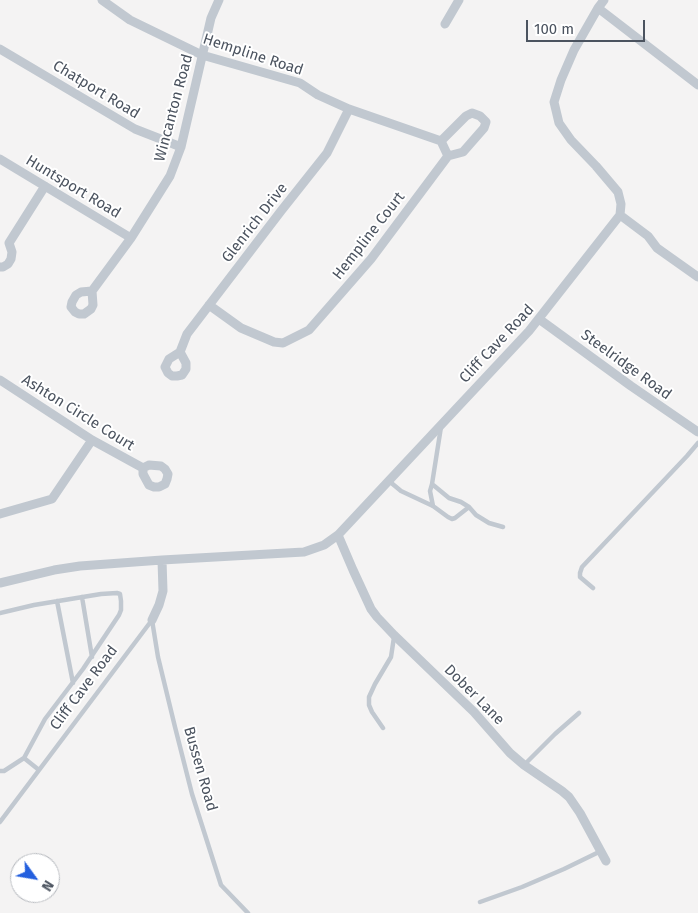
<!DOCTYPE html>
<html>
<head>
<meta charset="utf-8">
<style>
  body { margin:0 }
  #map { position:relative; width:698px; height:913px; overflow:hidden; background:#f4f3f3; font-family:"Fira Sans",sans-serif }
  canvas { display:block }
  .north { position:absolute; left:10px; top:853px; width:50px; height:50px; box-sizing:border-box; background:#fff; border:1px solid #b7babf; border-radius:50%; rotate:122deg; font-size:14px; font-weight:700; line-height:20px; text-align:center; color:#4b535f }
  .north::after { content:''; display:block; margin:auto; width:18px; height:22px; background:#235fde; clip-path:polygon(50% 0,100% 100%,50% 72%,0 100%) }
  .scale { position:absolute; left:526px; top:20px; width:119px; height:22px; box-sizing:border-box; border:2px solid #4b535f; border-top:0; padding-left:6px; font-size:15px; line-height:18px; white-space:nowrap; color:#4b535f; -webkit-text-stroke:4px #fff; paint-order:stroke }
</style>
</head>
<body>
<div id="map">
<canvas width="698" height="913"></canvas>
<div class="north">N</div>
<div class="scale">100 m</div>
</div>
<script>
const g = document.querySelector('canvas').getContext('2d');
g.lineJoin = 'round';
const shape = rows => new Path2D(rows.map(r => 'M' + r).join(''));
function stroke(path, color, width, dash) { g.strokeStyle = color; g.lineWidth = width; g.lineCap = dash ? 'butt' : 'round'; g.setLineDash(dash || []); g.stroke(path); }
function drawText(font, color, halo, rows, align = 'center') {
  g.font = font + ' "Fira Sans",sans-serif'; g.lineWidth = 4; g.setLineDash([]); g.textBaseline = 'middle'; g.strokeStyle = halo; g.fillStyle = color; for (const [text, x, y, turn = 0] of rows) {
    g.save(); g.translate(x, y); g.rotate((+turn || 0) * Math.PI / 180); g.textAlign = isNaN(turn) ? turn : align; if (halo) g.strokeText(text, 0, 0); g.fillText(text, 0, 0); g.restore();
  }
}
const lane = shape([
  [441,427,432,484,449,498,461,502,469,507,476,515,489,523,503,527],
  [389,481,401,491,433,506,448,517,452,519,455,518,469,507],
  [432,484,430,491,433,506],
  [593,588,580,577,580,573,582,567,687,456,698,443],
  [82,597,92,657],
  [57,601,73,683],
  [0,613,34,605,101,594,117,593,120,594,121,601,121,610,119,615,83,669,45,719,24,758],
  [152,620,158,657,175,727,192,794,221,885,248,913],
  [383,728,372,712,369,705,369,697,375,684,391,657,394,637],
  [524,765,555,734,579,713],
  [0,771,4,771,24,758,39,770],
  [0,822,152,620],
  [480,902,522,887,564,869,601,851]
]);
const street = shape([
  [102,0,130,20,202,55,300,83,318,95,349,109,441,141,448,156],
  [598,8,698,85],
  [445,24,459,0],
  [0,49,135,129,181,147],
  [0,159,131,238],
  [620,215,648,236,657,248,698,277],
  [0,267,3,267,8,264,11,259,12,252,9,243,45,186],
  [92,291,81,292,76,295,72,302,71,307,75,312,79,314,84,314,91,309,93,305,92,291,131,238,170,176,181,147,211,18,219,0],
  [209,305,241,328,274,342,283,343,309,330,371,259,448,156,463,152,484,128,486,122,480,116,472,113,466,116,441,141],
  [539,319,631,386,698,432],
  [180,352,186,363,186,369,182,375,177,376,172,376,168,373,165,367,169,359,180,352,187,334,281,211,327,153,349,109],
  [0,380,92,440,143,468],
  [149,465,161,466,165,469,168,474,167,479,165,484,159,487,154,487,149,485,143,474,143,468,149,465],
  [0,514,52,499,92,440],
  [338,535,353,570,371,609,377,617,394,635,474,712,510,753,524,765,562,791,569,797,580,813,606,861],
  [0,583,54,570,80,566,162,560],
  [152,620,159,605,163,591,162,560,304,552,324,545,338,535,529,331,620,215,621,204,618,192,596,166,571,140,559,123,554,102,561,80,574,50,598,8,604,0]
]);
const streetNames = [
  ["Hempline Road",253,55,18],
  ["Chatport Road",96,90,31],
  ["Wincanton Road",174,108,-75],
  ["Huntsport Road",73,187,31],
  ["Glenrich Drive",255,223,-52],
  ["Hempline Court",369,236,-52],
  ["Cliff Cave Road",497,344,-47],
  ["Steelridge Road",626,365,36],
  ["Ashton Circle Court",78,413,32],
  ["Cliff Cave Road",84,688,-53],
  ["Dober Lane",474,695,45],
  ["Bussen Road",200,769,74]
];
stroke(lane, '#c1c8d0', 4.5);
stroke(street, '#c1c8d0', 9);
drawText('15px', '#4b535f', '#fff', streetNames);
</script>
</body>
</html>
